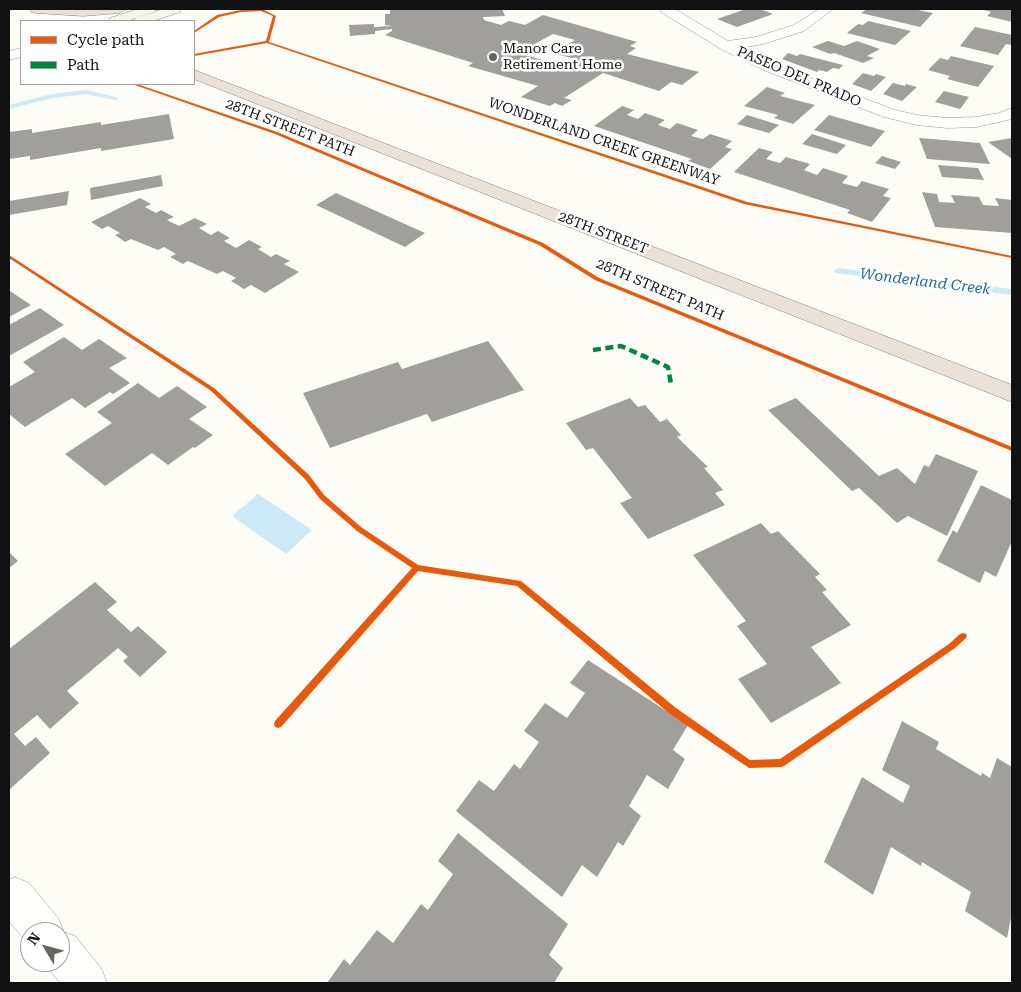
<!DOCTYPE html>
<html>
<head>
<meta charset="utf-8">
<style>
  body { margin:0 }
  #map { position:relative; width:1021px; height:992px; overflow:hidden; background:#fdfcf7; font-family:"Roboto Serif",serif }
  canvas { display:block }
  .frame { position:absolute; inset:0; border:10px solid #111; pointer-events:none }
  .legend { position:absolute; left:20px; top:20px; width:175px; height:65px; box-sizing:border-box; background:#fff; border:1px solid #a0a0a0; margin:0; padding:6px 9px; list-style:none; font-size:15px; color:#111 }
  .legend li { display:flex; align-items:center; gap:10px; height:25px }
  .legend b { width:25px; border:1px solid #a0a0a0 }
  .north { position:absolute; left:20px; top:922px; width:50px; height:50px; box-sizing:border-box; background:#fff; border:1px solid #a0a0a0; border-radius:50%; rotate:307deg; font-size:14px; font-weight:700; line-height:20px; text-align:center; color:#111 }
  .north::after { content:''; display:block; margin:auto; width:18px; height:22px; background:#646362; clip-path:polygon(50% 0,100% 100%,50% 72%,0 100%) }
</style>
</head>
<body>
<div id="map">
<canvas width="1021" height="992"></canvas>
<div class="frame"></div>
<ul class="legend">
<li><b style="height:6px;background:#e8590c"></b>Cycle path</li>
<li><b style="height:6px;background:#00873e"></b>Path</li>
</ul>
<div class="north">N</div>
</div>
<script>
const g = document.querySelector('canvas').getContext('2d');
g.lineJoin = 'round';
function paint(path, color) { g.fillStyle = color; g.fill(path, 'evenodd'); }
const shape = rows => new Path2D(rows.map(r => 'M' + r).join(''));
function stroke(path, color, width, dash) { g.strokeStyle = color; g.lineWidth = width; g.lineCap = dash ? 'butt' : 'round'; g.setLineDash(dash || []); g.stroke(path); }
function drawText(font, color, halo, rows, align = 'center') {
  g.font = font + ' "Roboto Serif",serif'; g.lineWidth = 5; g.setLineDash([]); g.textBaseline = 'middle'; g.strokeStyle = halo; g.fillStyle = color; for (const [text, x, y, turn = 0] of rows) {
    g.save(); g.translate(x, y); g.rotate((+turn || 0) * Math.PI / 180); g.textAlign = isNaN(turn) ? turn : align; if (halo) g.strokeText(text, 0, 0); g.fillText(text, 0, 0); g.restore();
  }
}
const water = shape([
  [258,494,312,530,286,554,232,516]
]);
const stream = shape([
  [86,90,119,98,116,100,86,94,52,98,9,109,9,105,52,94,86,90],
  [838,268,1012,289,1012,295,835,273,834,271,838,268]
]);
const building = shape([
  [390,9,502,9,505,16,483,17,484,20,501,25,509,21,525,25,543,15,637,42,630,46,636,48,627,54,699,72,682,85,671,82,659,91,603,73,564,98,572,100,562,106,555,103,550,106,521,97,538,86,468,66,473,63,385,35,392,31,392,29,375,31,375,34,350,36,349,25,374,24,374,27,392,26,385,25,385,14,390,14],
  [553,34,575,40,553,53,578,60,567,67,518,53],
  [746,9,760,9,773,14,737,27,717,19],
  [867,9,913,9,933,13,920,27,861,13],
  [986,9,1012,9,1012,22,987,16,991,12,984,10],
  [868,21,911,31,895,45,847,33,858,24,863,25],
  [975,27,1012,35,1012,43,1011,45,1006,44,998,55,960,46],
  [828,41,844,46,857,41,880,49,867,56,874,58,863,63,834,53,830,54,812,47],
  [788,53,797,56,800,54,843,65,839,69,833,68,827,72,819,70,817,72,782,59],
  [951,56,994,66,978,87,947,79,950,76,928,70,940,58,948,60],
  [863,73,874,76,876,74,886,77,871,91,852,84],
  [893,83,905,86,906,84,917,87,902,101,883,94],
  [767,87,785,93,780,96,815,105,793,124,774,118,778,115,744,106],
  [944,91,969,97,960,109,935,102],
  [622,106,634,110,627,115,638,119,645,113,665,120,658,125,670,129,677,123,698,130,691,136,703,139,710,134,732,141,725,147,732,149,710,169,688,161,692,159,594,126],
  [169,114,174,139,101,151,101,148,30,160,30,156,9,159,9,132,32,129,32,133,101,122,101,125],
  [747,115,779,125,769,133,737,124],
  [829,115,885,131,871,147,814,130],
  [812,134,846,145,837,154,802,144],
  [919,138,980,143,990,164,927,159],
  [1012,138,1012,159,988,142],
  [759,148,773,152,766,159,780,163,786,157,810,164,804,170,817,175,823,168,848,176,842,183,857,187,862,181,889,189,883,196,891,198,872,222,847,213,850,210,734,172],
  [882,156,901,162,895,169,875,163],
  [938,165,978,168,984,180,942,177],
  [161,175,163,186,91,200,90,188],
  [69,191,67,205,9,215,9,201],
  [922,192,937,194,939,202,955,203,951,195,979,197,983,205,999,206,995,198,1012,200,1012,233,935,227],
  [336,193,425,233,405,247,316,205],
  [140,198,151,204,145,207,156,213,161,210,174,217,167,220,179,226,195,218,207,224,199,228,211,235,218,231,230,238,224,241,236,248,249,240,262,247,258,249,271,257,276,254,290,261,284,264,299,272,265,293,251,285,244,289,231,281,236,278,223,271,217,274,188,261,183,264,170,257,176,254,164,247,158,250,131,239,125,242,115,235,120,233,108,226,102,229,91,222],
  [9,291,10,291,31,305,9,317],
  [40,308,64,325,9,356,9,325],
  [64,337,82,350,99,339,127,358,109,368,130,383,113,394,110,392,85,408,72,398,25,427,9,414,9,387,35,372,23,362],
  [488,341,524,390,432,422,427,414,330,448,303,393,398,362,402,369],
  [138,383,159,398,177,386,207,407,189,419,213,435,195,448,193,447,168,465,152,453,105,486,65,454,112,423,97,412],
  [630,398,638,407,645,405,660,422,667,419,681,435,677,437,708,467,704,468,723,490,715,493,725,505,648,539,620,503,632,498,593,448,586,450,566,423],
  [796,398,879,476,897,468,915,484,924,465,929,467,936,454,978,471,947,536,908,516,897,523,859,488,852,491,768,410],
  [981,485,1012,500,1012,541,996,577,985,571,980,583,937,561,953,530,957,533],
  [761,523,771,534,778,531,820,574,815,577,827,590,822,592,851,625,811,647,841,683,771,723,738,679,767,664,737,626,746,621,693,555],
  [9,552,18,561,9,568],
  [95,582,117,602,107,610,131,632,138,626,167,652,140,677,123,661,128,657,118,648,67,691,79,703,50,729,37,715,14,734,25,746,36,737,50,753,9,790,9,649],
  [588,660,688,725,673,750,685,759,668,789,647,775,629,806,641,816,623,846,618,842,597,877,582,865,562,897,456,811,479,780,494,791,514,764,520,769,539,742,524,731,545,703,567,718,585,693,570,683],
  [902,721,939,742,936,749,981,776,982,773,990,778,997,758,1012,767,1012,913,1007,938,965,911,971,892,922,862,921,866,891,847,873,895,824,862,862,777,903,803,910,786,882,770],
  [458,833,568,924,549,955,563,968,554,983,327,983,344,959,350,965,377,930,393,943,421,904,428,910,453,874,438,861]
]);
const street = shape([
  [660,9,675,9,728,41,756,37,794,25,819,9,833,9,804,31,763,44,741,48,776,65,895,110,917,115,947,118,977,117,999,113,1012,108,1012,119,977,127,947,128,917,125,884,117,766,71,721,49,661,12,660,9],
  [21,48,21,57,9,60,9,51,21,48],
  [15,877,29,883,58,918,64,932,75,936,101,968,107,983,60,983,44,962,60,962,60,932,30,932,30,946,9,921,9,880,15,877]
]);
const secondary = shape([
  [138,9,156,9,155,12,127,21,108,21,110,18,138,9],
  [163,9,181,9,180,12,153,21,134,21,136,18,163,9]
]);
const highway = shape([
  [30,9,126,9,120,13,83,16,36,13,31,12,30,9],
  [194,70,1012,385,1012,402,194,79,194,70]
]);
const quiet = shape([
  [593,350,621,346,668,367,671,384]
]);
const cycleway = shape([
  [262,9,276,16,269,42,747,202,1012,256,1012,258,744,204,267,43,194,56,194,54,266,41,273,16,261,11,241,12,219,17,194,33,194,31,217,15,241,10,262,9],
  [132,84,137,84,277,132,543,243,599,278,1012,447,1012,451,595,280,539,245,275,134,132,84],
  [9,255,214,388,309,475,324,495,361,527,418,565,521,581,676,708,750,760,780,759,949,644,960,634,963,633,966,634,967,636,966,638,955,648,784,766,781,767,749,768,670,714,517,586,418,571,281,727,278,728,275,727,274,724,275,721,412,568,357,531,320,499,305,479,210,390,9,258,9,255]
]);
const markers = [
  [493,57,5,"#646362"]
];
const farPoinames = [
  ["Manor Care",503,49],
  ["Retirement Home",503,65]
];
const farStreetnames = [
  ["PASEO DEL PRADO",799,77,23],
  ["28TH STREET PATH",290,128,21],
  ["WONDERLAND CREEK GREENWAY",604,142,19],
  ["28TH STREET",603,233,21],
  ["28TH STREET PATH",660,290,23]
];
const farWaternames = [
  ["Wonderland Creek",925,282,7]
];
paint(water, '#cde8f7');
paint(stream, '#cde8f7');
paint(building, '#a19f9c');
stroke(street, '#979795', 1);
stroke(secondary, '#8e8d8b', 1);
stroke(highway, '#858482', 1);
paint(street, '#fffffe');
paint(secondary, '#f6f4eb');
paint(highway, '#eae1d8');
stroke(quiet, '#00873e', 4.5, [8, 4.5]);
paint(cycleway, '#e8590c');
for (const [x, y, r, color] of markers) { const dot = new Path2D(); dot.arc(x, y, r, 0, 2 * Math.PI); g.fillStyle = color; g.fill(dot); stroke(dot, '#fff', 2); }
drawText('14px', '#111', '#fff', farPoinames, 'left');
drawText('14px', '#111', '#fff', farStreetnames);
drawText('italic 15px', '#1768a6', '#fff', farWaternames);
</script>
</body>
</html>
